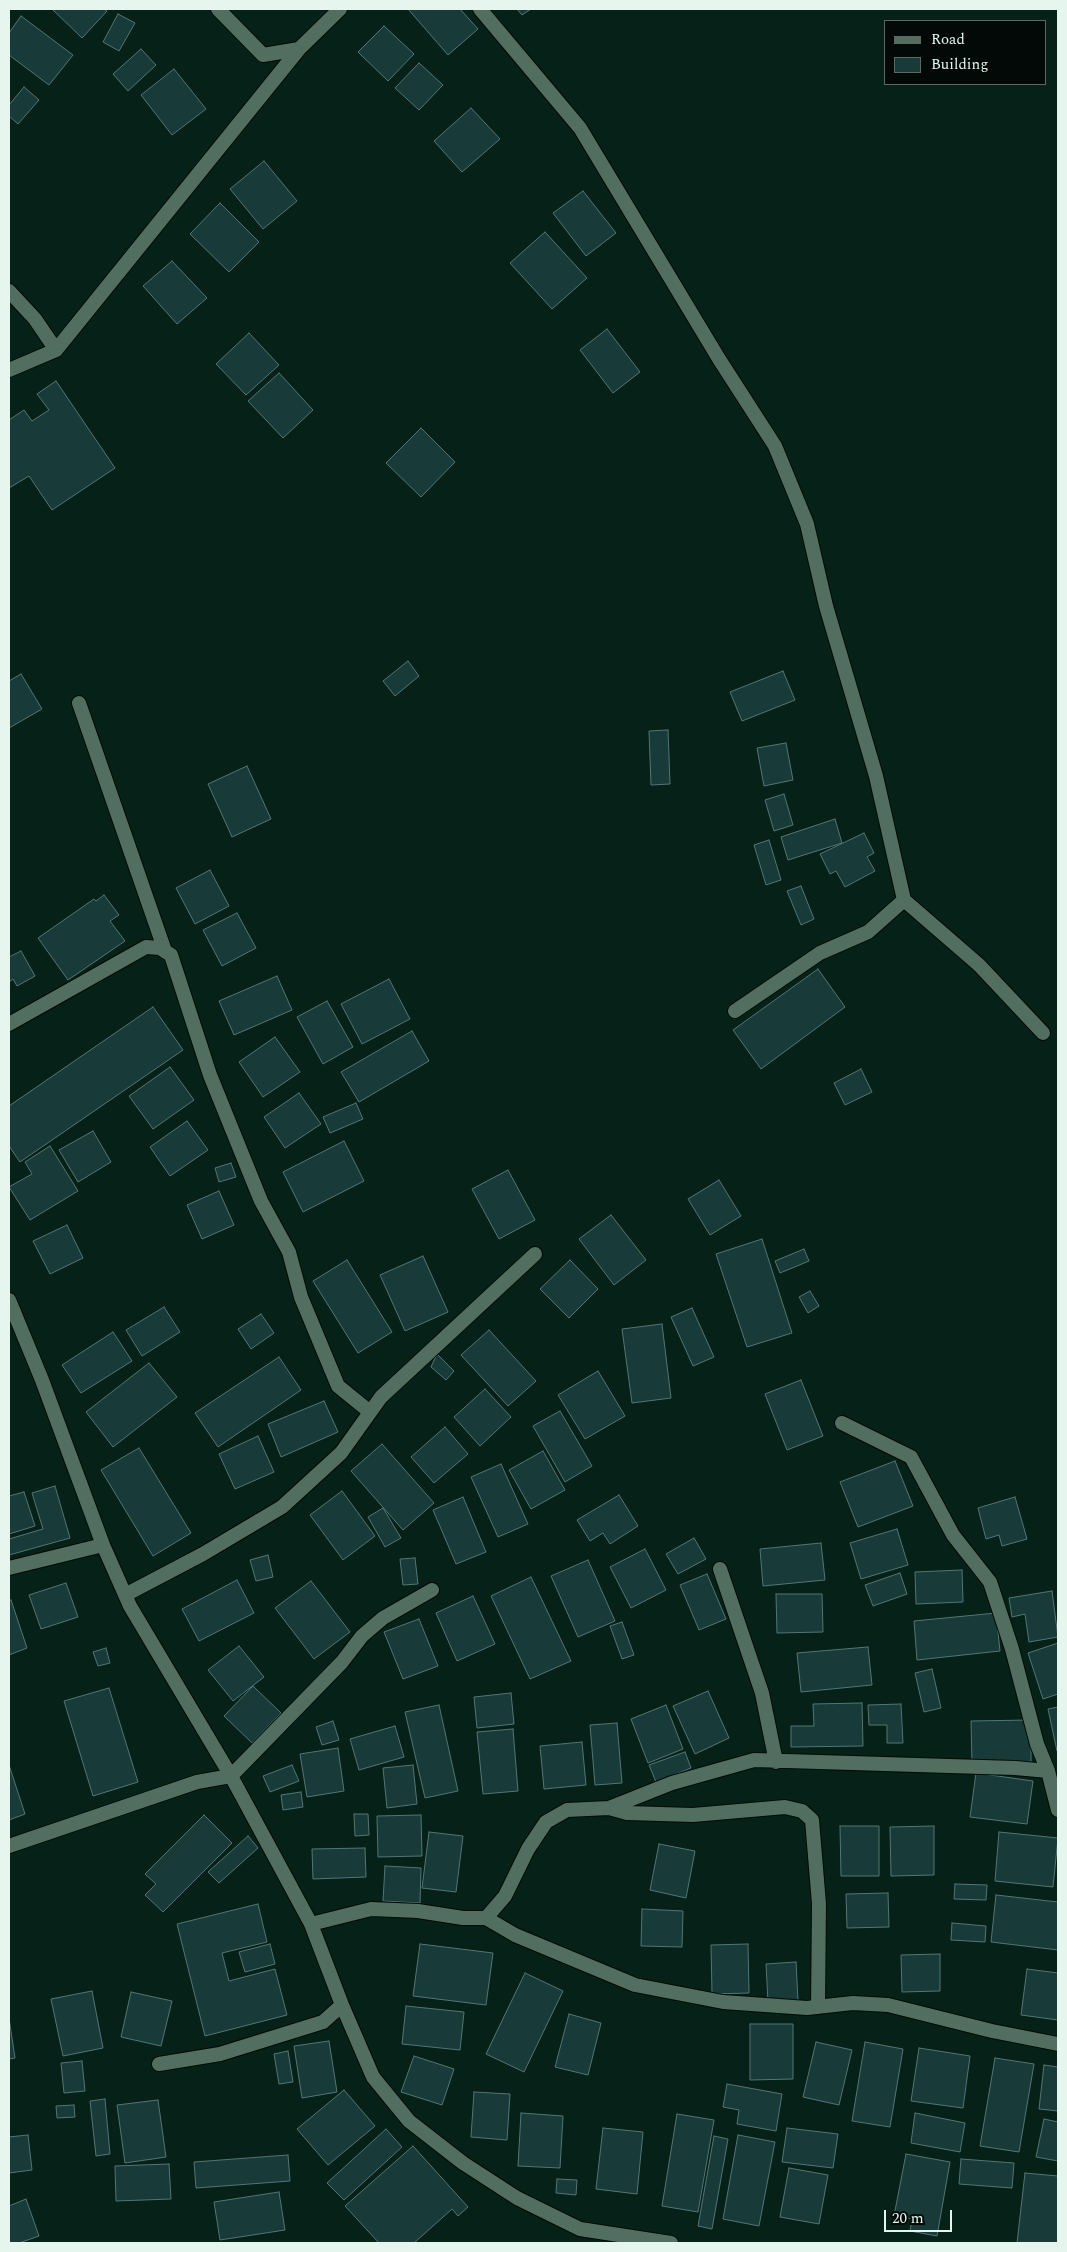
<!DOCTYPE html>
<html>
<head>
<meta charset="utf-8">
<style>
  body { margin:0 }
  #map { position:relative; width:1067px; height:2252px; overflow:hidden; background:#062218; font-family:Spectral,serif }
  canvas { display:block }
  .frame { position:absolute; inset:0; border:10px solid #e6f6ee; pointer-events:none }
  .legend { position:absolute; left:884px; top:20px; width:162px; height:65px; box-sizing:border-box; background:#020906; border:1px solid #5d6863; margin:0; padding:6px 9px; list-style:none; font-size:15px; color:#e6f6ee }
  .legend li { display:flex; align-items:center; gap:10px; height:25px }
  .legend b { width:25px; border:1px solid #5d6863 }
  .scale { position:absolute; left:884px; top:2210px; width:68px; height:22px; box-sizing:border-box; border:2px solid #e6f6ee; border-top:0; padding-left:6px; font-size:15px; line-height:18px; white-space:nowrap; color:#e6f6ee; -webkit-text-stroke:4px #020906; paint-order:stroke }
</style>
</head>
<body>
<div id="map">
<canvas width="1067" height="2252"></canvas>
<div class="frame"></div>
<ul class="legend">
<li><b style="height:6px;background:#516e61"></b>Road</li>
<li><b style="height:14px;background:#183a38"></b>Building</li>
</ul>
<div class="scale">20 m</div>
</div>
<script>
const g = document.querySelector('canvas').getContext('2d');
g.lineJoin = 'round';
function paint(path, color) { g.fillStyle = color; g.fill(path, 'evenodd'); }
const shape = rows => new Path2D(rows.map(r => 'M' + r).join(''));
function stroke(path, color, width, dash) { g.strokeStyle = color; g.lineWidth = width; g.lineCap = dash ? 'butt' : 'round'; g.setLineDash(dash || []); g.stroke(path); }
const building = shape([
  [52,9,104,9,107,11,82,38,52,9],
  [408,9,460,9,478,29,448,55,408,9],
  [517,9,531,9,522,15,517,9],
  [118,14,135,23,119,51,103,42,118,14],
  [21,16,73,55,49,85,9,55,9,33,21,16],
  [384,26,414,54,388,81,358,52,384,26],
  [141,49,156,65,128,91,113,74,141,49],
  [419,63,443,85,419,110,395,88,419,63],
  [174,69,206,109,172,135,141,95,174,69],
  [24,87,39,100,18,124,9,116,9,105,24,87],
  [471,108,500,139,462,172,434,141,471,108],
  [264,161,297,201,263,229,230,189,264,161],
  [583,191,616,233,586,256,553,213,583,191],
  [220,203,259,242,229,272,190,234,220,203],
  [545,232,587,278,552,309,510,263,545,232],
  [172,261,207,298,177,324,143,286,172,261],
  [607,329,640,372,613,393,580,350,607,329],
  [249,333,279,365,246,395,216,364,249,333],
  [279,373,313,410,283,438,248,401,279,373],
  [56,381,115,468,52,510,29,476,9,488,9,420,24,410,32,421,49,410,37,394,56,381],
  [421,428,455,462,421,497,386,463,421,428],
  [408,661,419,676,395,696,383,681,408,661],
  [783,671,795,700,742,721,730,692,783,671],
  [21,674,42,709,9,728,9,681,21,674],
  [668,730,670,784,651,785,649,731,668,730],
  [786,743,793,780,764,786,757,748,786,743],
  [247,766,271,819,232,837,208,784,247,766],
  [784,794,793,825,774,831,765,800,784,794],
  [835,819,842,843,788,860,781,837,835,819],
  [864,833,874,853,867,857,875,871,845,887,836,871,830,874,820,854,864,833],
  [769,840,781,880,766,885,754,845,769,840],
  [210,870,229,906,195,924,176,888,210,870],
  [801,886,814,919,801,925,787,891,801,886],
  [104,895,119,915,110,921,125,941,68,980,38,938,94,899,96,901,104,895],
  [237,913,256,948,222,966,203,930,237,913],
  [21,951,35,976,17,986,13,979,9,982,9,957,21,951],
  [818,969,845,1007,761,1069,733,1030,818,969],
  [277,976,292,1010,234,1035,219,1001,277,976],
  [389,979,410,1019,362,1044,341,1004,389,979],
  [327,1001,353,1047,323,1064,297,1017,327,1001],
  [153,1007,183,1050,20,1162,9,1146,9,1106,153,1007],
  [412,1031,429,1061,359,1102,341,1072,412,1031],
  [275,1037,300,1072,263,1097,239,1062,275,1037],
  [170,1067,194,1100,153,1129,129,1096,170,1067],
  [861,1069,872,1092,845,1105,834,1083,861,1069],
  [299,1093,321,1124,285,1148,264,1117,299,1093],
  [356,1103,363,1119,330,1133,323,1117,356,1103],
  [187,1121,208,1150,170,1176,150,1147,187,1121],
  [93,1131,111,1162,78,1182,59,1150,93,1131],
  [344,1141,364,1181,303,1212,283,1172,344,1141],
  [50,1146,78,1191,30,1220,9,1187,32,1174,25,1162,50,1146],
  [231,1163,236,1177,219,1182,215,1168,231,1163],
  [508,1170,535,1220,499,1239,472,1189,508,1170],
  [719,1180,741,1216,710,1235,688,1199,719,1180],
  [219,1191,234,1225,202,1239,187,1205,219,1191],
  [611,1215,646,1260,614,1285,579,1239,611,1215],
  [67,1225,83,1258,50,1274,33,1241,67,1225],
  [762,1239,792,1333,747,1347,716,1254,762,1239],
  [804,1249,809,1261,780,1273,775,1261,804,1249],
  [423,1256,448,1312,405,1331,380,1275,423,1256],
  [347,1260,392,1332,358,1353,313,1281,347,1260],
  [570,1260,598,1289,569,1318,540,1289,570,1260],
  [810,1291,819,1306,808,1313,799,1297,810,1291],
  [164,1307,180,1332,142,1356,126,1330,164,1307],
  [692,1308,714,1357,693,1366,671,1317,692,1308],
  [261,1314,274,1333,251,1349,238,1329,261,1314],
  [662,1324,671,1398,632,1403,622,1329,662,1324],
  [489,1330,536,1381,508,1406,461,1355,489,1330],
  [113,1332,132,1361,81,1393,62,1365,113,1332],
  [437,1354,454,1371,446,1380,431,1367,437,1354],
  [279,1357,301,1390,218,1447,195,1413,279,1357],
  [149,1363,177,1397,113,1447,86,1412,149,1363],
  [598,1371,625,1416,585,1439,558,1395,598,1371],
  [801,1380,823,1436,787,1450,765,1394,801,1380],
  [485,1389,511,1417,480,1446,454,1417,485,1389],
  [324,1401,338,1432,281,1457,268,1424,324,1401],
  [560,1411,592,1466,565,1482,533,1426,560,1411],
  [445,1427,468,1454,434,1483,411,1457,445,1427],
  [258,1436,274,1472,235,1489,219,1454,258,1436],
  [382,1444,434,1503,403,1530,351,1471,382,1444],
  [139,1448,191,1533,153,1556,101,1470,139,1448],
  [543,1451,565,1490,531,1509,509,1470,543,1451],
  [895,1461,913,1506,858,1527,840,1482,895,1461],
  [501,1464,528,1524,498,1537,471,1477,501,1464],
  [55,1486,70,1538,9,1555,9,1539,43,1529,32,1493,55,1486],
  [342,1491,375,1536,343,1560,310,1515,342,1491],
  [24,1492,35,1526,9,1534,9,1496,24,1492],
  [619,1495,638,1526,610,1544,603,1533,590,1541,577,1520,619,1495],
  [463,1497,486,1552,456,1564,433,1510,463,1497],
  [1015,1497,1027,1539,1002,1546,999,1535,986,1539,978,1508,1015,1497],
  [383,1508,401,1538,385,1547,368,1517,383,1508],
  [897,1529,908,1565,861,1579,850,1543,897,1529],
  [694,1538,706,1559,678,1574,666,1554,694,1538],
  [821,1543,825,1580,763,1586,760,1549,821,1543],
  [645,1549,666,1590,631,1608,610,1567,645,1549],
  [268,1555,273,1577,256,1581,250,1560,268,1555],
  [415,1558,418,1584,403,1585,400,1559,415,1558],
  [588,1560,615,1621,578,1637,551,1576,588,1560],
  [962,1570,963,1602,916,1604,915,1572,962,1570],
  [900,1573,907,1594,873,1606,865,1585,900,1573],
  [707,1574,726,1619,699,1630,680,1585,707,1574],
  [531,1577,571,1661,530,1679,491,1596,531,1577],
  [237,1580,254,1613,199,1641,182,1609,237,1580],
  [311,1581,350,1632,314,1659,275,1608,311,1581],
  [66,1583,78,1617,41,1629,29,1595,66,1583],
  [1052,1591,1058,1637,1029,1642,1025,1614,1012,1617,1009,1598,1052,1591],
  [776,1594,822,1594,823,1632,777,1633,776,1594],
  [473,1596,495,1644,457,1661,436,1613,473,1596],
  [11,1600,27,1648,9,1655,9,1601,11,1600],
  [996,1613,1000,1651,917,1660,914,1621,996,1613],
  [419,1619,438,1666,403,1679,384,1632,419,1619],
  [622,1622,634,1655,622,1659,610,1626,622,1622],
  [1058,1643,1058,1694,1043,1699,1028,1653,1058,1643],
  [239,1646,264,1677,233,1701,208,1670,239,1646],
  [868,1647,872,1685,801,1692,797,1653,868,1647],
  [106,1648,110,1663,98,1666,93,1652,106,1648],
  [932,1669,941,1708,924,1712,915,1673,932,1669],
  [253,1686,281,1713,252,1743,224,1716,253,1686],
  [109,1688,138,1782,93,1796,64,1701,109,1688],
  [708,1691,729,1738,695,1754,673,1706,708,1691],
  [511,1693,514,1724,477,1728,474,1697,511,1693],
  [862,1703,863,1746,791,1747,791,1726,814,1726,813,1704,862,1703],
  [901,1704,903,1743,887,1743,887,1725,869,1725,868,1705,901,1704],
  [439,1705,458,1791,425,1798,405,1712,439,1705],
  [666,1705,683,1749,648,1763,631,1719,666,1705],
  [1058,1707,1058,1751,1057,1751,1048,1709,1058,1707],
  [1031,1720,1031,1762,972,1763,971,1721,1031,1720],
  [333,1721,339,1740,322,1745,316,1727,333,1721],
  [617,1723,622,1783,595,1785,590,1725,617,1723],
  [395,1726,404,1757,359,1770,350,1739,395,1726],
  [513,1729,518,1791,483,1794,477,1732,513,1729],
  [582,1742,586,1785,544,1789,540,1746,582,1742],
  [338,1748,344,1791,307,1797,300,1754,338,1748],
  [685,1752,691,1768,656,1782,649,1765,685,1752],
  [9,1765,25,1814,9,1820,9,1765],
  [292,1765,299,1781,270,1792,263,1776,292,1765],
  [413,1765,417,1804,387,1808,383,1768,413,1765],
  [976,1773,1033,1781,1027,1824,970,1817,976,1773],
  [301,1792,303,1807,283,1810,281,1795,301,1792],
  [354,1814,368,1814,369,1835,355,1836,354,1814],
  [204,1815,232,1843,163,1912,145,1895,156,1884,145,1874,204,1815],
  [421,1815,422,1856,378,1857,377,1816,421,1815],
  [840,1826,879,1826,879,1876,841,1876,840,1826],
  [934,1826,934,1875,891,1876,890,1827,934,1826],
  [429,1832,463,1836,456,1892,422,1888,429,1832],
  [999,1832,1058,1838,1053,1887,995,1881,999,1832],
  [248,1836,258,1848,219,1883,208,1872,248,1836],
  [659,1844,695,1851,686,1898,650,1890,659,1844],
  [365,1848,366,1877,313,1879,312,1849,365,1848],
  [385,1866,421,1868,420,1903,383,1901,385,1866],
  [955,1884,987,1885,986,1900,954,1899,955,1884],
  [888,1893,889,1927,847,1928,846,1894,888,1893],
  [996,1895,1058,1902,1058,1950,991,1942,996,1895],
  [258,1904,267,1942,222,1953,229,1981,275,1969,287,2015,205,2036,177,1924,258,1904],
  [642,1909,683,1911,682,1947,641,1946,642,1909],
  [952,1923,986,1926,985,1942,951,1940,952,1923],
  [270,1944,275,1964,245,1972,239,1952,270,1944],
  [420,1944,493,1953,486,2005,413,1996,420,1944],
  [748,1944,749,1993,712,1994,711,1945,748,1944],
  [940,1954,940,1991,902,1992,901,1955,940,1954],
  [796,1962,798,2001,768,2002,766,1964,796,1962],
  [1027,1969,1058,1973,1058,2020,1021,2015,1027,1969],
  [525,1973,563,1991,524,2072,486,2054,525,1973],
  [92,1991,103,2048,63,2056,51,1999,92,1991],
  [131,1992,172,2001,161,2046,121,2037,131,1992],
  [406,2006,464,2012,460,2050,402,2044,406,2006],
  [569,2014,601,2023,588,2075,555,2067,569,2014],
  [9,2018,15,2058,9,2059,9,2018],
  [750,2024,793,2024,793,2079,750,2080,750,2024],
  [329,2041,337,2092,302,2098,294,2046,329,2041],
  [816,2042,852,2050,839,2105,803,2097,816,2042],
  [865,2042,903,2049,890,2127,852,2121,865,2042],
  [919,2048,970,2056,963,2108,911,2101,919,2048],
  [288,2051,293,2082,279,2084,274,2054,288,2051],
  [414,2056,454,2069,442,2105,401,2092,414,2056],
  [995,2058,1034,2064,1019,2152,980,2146,995,2058],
  [82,2061,85,2091,64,2093,61,2063,82,2061],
  [1044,2065,1058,2067,1058,2111,1039,2109,1044,2065],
  [727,2084,782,2094,776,2131,737,2124,739,2110,723,2107,727,2084],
  [344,2090,375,2126,328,2165,297,2129,344,2090],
  [474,2092,510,2094,507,2140,471,2137,474,2092],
  [105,2099,110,2154,96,2156,90,2101,105,2099],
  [158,2100,166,2157,125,2163,117,2105,158,2100],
  [74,2105,75,2117,57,2118,56,2106,74,2105],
  [521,2113,563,2116,560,2168,518,2166,521,2113],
  [915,2113,965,2123,960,2152,911,2143,915,2113],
  [677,2114,714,2120,698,2212,662,2206,677,2114],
  [1044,2119,1058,2122,1058,2161,1036,2157,1044,2119],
  [603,2128,643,2132,637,2194,596,2189,603,2128],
  [787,2128,838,2134,833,2168,782,2162,787,2128],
  [386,2129,402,2147,344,2200,327,2183,386,2129],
  [28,2135,32,2170,9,2173,9,2137,28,2135],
  [738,2135,775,2142,759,2226,723,2219,738,2135],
  [714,2136,728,2139,712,2229,698,2226,714,2136],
  [413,2146,468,2207,458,2216,452,2209,414,2243,379,2243,345,2206,413,2146],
  [906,2154,950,2162,937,2236,910,2231,912,2219,894,2216,906,2154],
  [288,2155,290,2181,196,2188,194,2162,288,2155],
  [961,2159,1014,2163,1012,2188,959,2184,961,2159],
  [169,2164,171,2199,116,2201,115,2166,169,2164],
  [789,2168,828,2175,819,2224,780,2217,789,2168],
  [1025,2173,1058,2176,1058,2243,1017,2243,1025,2173],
  [557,2179,577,2180,576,2195,556,2193,557,2179],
  [279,2192,285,2230,220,2240,214,2202,279,2192],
  [26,2199,39,2236,19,2243,9,2243,9,2206,26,2199]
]);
const minor = shape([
  [218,9,263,55,299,49,340,9],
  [480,9,580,128,719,359,775,446,807,524,826,606,876,776,904,900,979,965,1043,1033],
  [9,291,35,319,56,350],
  [9,370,56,350,299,49],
  [79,703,165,951],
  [735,1011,820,953,868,932,904,900],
  [9,1024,146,947,160,948,171,955,210,1075,261,1201,289,1252,301,1297,338,1386,370,1412],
  [9,1300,42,1380,103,1545,130,1606,231,1776,311,1924,342,2005,373,2077,409,2121,463,2163,517,2198,580,2229,671,2243],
  [842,1423,911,1457,953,1535,990,1582,1012,1649,1037,1744,1048,1771,1058,1810],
  [9,1568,103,1545],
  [720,1569,762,1693,776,1762],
  [125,1595,203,1554,282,1507,341,1453,381,1397,535,1254],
  [609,1808,627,1813,693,1815,785,1807,802,1811,812,1820,819,1904,818,2007],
  [9,1846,197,1782,231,1776,342,1662,362,1636,383,1618,432,1590],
  [486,1918,505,1896,528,1849,546,1822,567,1810,609,1808,672,1783,754,1760,1015,1768,1048,1771],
  [311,1924,371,1909,418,1911,463,1918,486,1918,515,1935,635,1985,723,2002,807,2008,853,2003,888,2005,992,2031,1058,2044],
  [159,2064,220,2054,323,2022,342,2005]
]);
paint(building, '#183a38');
stroke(building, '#537674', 1);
stroke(minor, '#000b04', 16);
stroke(minor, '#516e61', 14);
</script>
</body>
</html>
